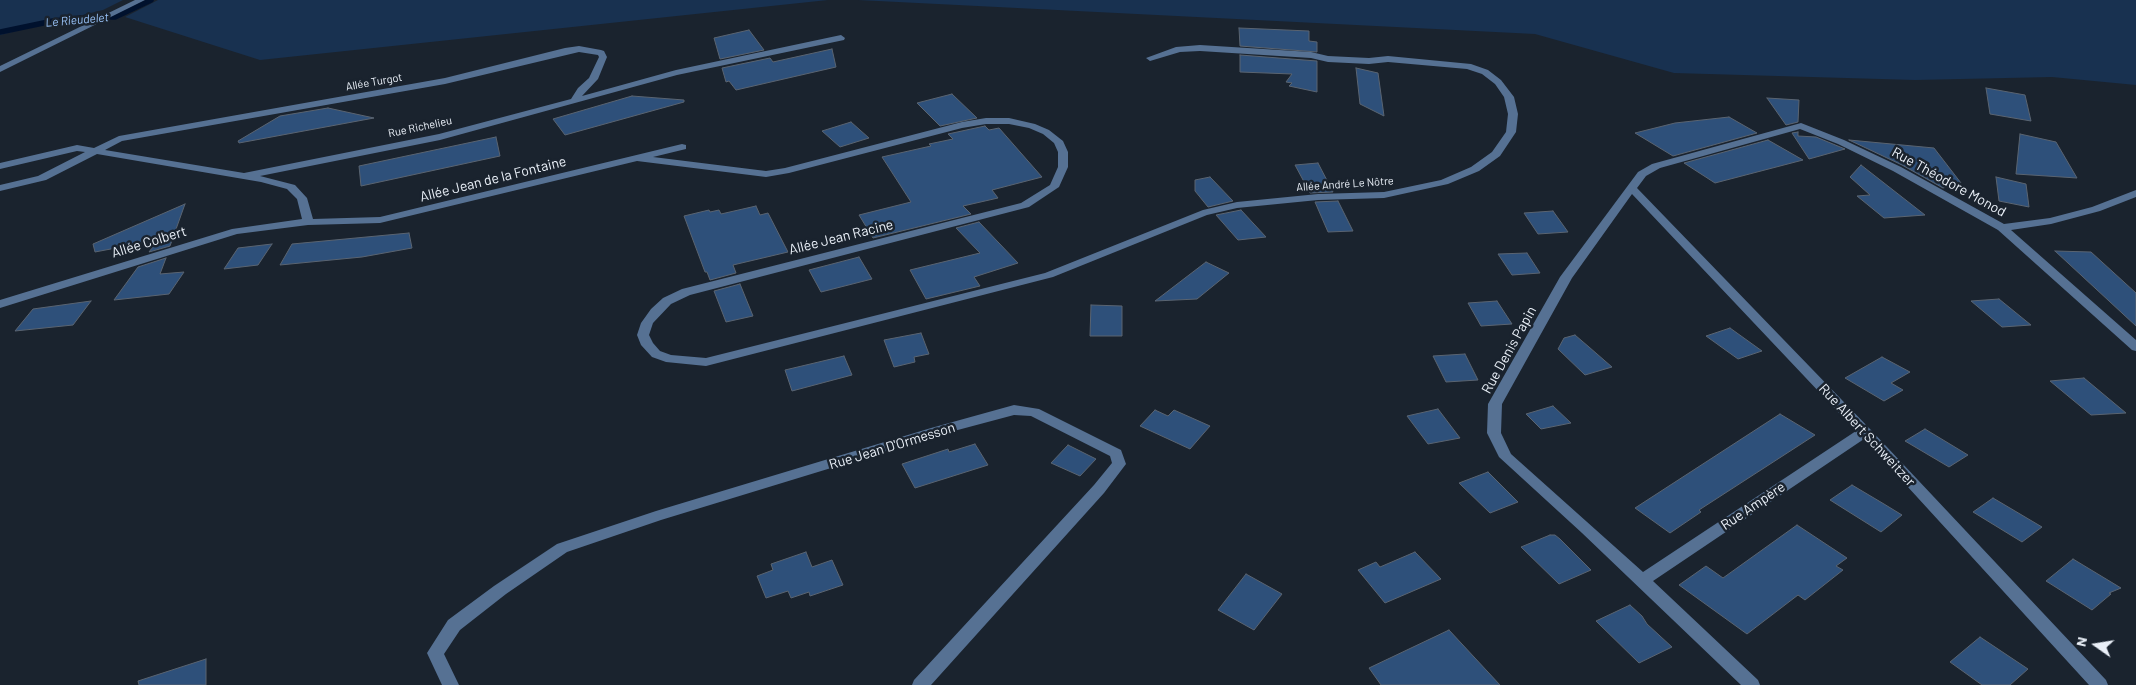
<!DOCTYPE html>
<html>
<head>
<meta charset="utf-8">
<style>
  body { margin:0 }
  #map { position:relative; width:2136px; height:685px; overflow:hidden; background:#1a232e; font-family:Barlow,sans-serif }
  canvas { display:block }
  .north { position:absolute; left:2071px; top:620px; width:50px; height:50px; -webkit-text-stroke:4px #1a232e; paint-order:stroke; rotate:283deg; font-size:14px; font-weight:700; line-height:20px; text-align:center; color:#eaf0f8 }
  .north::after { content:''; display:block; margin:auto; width:18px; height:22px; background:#eaf0f8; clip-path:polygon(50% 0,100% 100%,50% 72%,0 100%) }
</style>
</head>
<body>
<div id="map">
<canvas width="2136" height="685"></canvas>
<div class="north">N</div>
</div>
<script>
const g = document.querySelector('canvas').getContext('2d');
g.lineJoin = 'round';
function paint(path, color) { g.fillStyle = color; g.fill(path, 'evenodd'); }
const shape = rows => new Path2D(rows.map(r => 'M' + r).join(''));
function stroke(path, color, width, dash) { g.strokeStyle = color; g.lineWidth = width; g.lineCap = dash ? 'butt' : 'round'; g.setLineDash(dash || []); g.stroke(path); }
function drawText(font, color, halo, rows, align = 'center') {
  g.font = font + ' Barlow,sans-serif'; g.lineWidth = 5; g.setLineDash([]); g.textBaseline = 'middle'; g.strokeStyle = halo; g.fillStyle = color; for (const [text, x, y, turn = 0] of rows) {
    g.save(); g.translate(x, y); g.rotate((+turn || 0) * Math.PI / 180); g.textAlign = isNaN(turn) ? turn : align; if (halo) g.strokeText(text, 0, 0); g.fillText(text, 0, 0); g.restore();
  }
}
const green = shape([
  [0,0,123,0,103,10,0,35],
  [158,0,828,0,260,60,125,17],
  [858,0,2136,0,2136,85,2052,77,1915,80,1674,73,1535,34]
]);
const stream = shape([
  [0,32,53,21,91,17,115,17,151,0]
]);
const building = shape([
  [1239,28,1309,31,1309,41,1317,42,1317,52,1240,46,1239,28],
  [749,30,764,50,720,59,714,38,749,30],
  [832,49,836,67,736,90,729,81,726,82,722,68,770,58,773,62,832,49],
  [1240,55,1317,61,1317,92,1289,86,1292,83,1286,82,1292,74,1240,72,1240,55],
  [1356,68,1378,73,1384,116,1360,104,1356,68],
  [1986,88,2025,95,2031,121,1990,114,1986,88],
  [952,94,977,118,940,126,917,103,952,94],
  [632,96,684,100,684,102,565,135,553,119,632,96],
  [1767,98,1799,100,1798,122,1786,125,1767,98],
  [328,108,374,118,239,143,238,141,280,116,328,108],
  [1729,117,1757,133,1673,156,1635,133,1675,123,1729,117],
  [851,122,869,138,840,147,822,131,851,122],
  [985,126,989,130,999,128,1042,177,992,190,998,198,963,206,971,214,873,238,859,215,911,202,882,157,931,146,929,144,953,139,948,134,985,126],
  [1798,132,1798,136,1816,137,1845,149,1809,159,1792,133,1798,132],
  [2020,134,2056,142,2077,178,2016,174,2020,134],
  [496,137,500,156,361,186,359,166,496,137],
  [1768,140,1803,160,1715,183,1684,163,1768,140],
  [1849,140,1934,148,1961,183,1943,188,1902,165,1849,140],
  [1318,163,1333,192,1310,193,1295,165,1318,163],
  [1861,165,1925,215,1884,218,1857,196,1870,195,1850,177,1861,165],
  [1210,177,1233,201,1208,207,1195,191,1195,180,1210,177],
  [1996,177,2026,184,2029,207,1999,201,1996,177],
  [1338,201,1353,231,1328,232,1315,202,1338,201],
  [185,204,170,246,149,252,158,240,95,252,93,244,185,204],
  [756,206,760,215,768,213,788,252,733,265,736,273,710,280,707,272,705,272,684,216,709,210,710,212,719,210,721,214,756,206],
  [1241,210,1266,237,1238,240,1216,215,1241,210],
  [1553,211,1568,232,1538,234,1524,213,1553,211],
  [979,222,1018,263,974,277,980,286,926,299,910,270,980,253,956,228,979,222],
  [409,233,412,248,362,257,280,265,292,244,409,233],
  [272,244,258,265,224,269,238,248,272,244],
  [2055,251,2091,252,2136,293,2136,326,2055,251],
  [1527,253,1540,273,1512,275,1498,254,1527,253],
  [859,257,872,279,821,292,809,270,859,257],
  [166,258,160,274,184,272,169,294,114,300,138,267,166,258],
  [1206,262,1229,273,1197,299,1155,301,1206,262],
  [740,284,753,316,726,322,714,291,740,284],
  [1999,299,2031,325,2002,327,1971,301,1999,299],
  [91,301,73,325,15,331,33,309,91,301],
  [1497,301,1512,324,1481,326,1468,303,1497,301],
  [1091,305,1122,306,1122,336,1090,336,1091,305],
  [1730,328,1762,351,1738,359,1706,336,1730,328],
  [921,333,929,354,914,357,915,362,894,367,884,340,921,333],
  [1575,335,1589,347,1612,367,1585,375,1558,349,1564,338,1575,335],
  [1465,354,1478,380,1446,382,1433,356,1465,354],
  [844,356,852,375,792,391,785,370,844,356],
  [1882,357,1910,372,1891,383,1903,390,1884,401,1845,378,1882,357],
  [2084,378,2126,413,2091,415,2050,381,2084,378],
  [1553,406,1571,423,1541,429,1526,414,1553,406],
  [1438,409,1460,438,1428,444,1407,416,1438,409],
  [1155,410,1168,416,1174,410,1210,426,1190,449,1140,426,1155,410],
  [1780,414,1815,435,1699,510,1701,512,1670,533,1635,508,1780,414],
  [1925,429,1968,455,1949,467,1905,441,1925,429],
  [975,444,988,465,915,488,902,464,948,449,949,452,975,444],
  [1068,445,1096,459,1080,476,1051,463,1068,445],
  [1488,472,1518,502,1490,513,1459,483,1488,472],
  [1852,485,1884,504,1902,515,1881,532,1830,500,1852,485],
  [1993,498,2042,527,2022,542,1973,512,1993,498],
  [1797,525,1847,558,1836,566,1843,570,1805,600,1798,595,1747,634,1679,585,1706,566,1723,578,1797,525],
  [1550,535,1555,535,1560,539,1591,570,1559,584,1521,547,1550,535],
  [806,552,812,567,832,560,843,585,810,596,809,592,791,598,788,591,766,598,757,576,773,570,771,564,806,552],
  [1415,552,1441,579,1385,603,1358,570,1376,562,1380,567,1415,552],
  [2073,559,2121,588,2109,593,2111,594,2092,610,2046,581,2073,559],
  [1246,574,1282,594,1254,630,1218,610,1246,574],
  [1630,605,1642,616,1647,624,1672,647,1639,663,1596,621,1630,605],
  [1449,630,1500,685,1381,685,1369,668,1449,630],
  [1980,637,2028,669,2010,685,1982,685,1950,662,1980,637],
  [206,659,206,685,139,685,138,681,206,659]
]);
const minor = shape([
  [135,0,145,0,0,72,0,66,135,0],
  [841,35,845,38,844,40,677,75,440,140,260,176,295,185,307,198,313,219,380,217,682,144,686,145,686,149,653,157,766,171,785,168,962,122,986,118,1009,118,1035,124,1049,130,1063,141,1068,152,1068,167,1059,187,1029,207,690,295,671,304,653,323,649,335,653,343,660,351,671,355,706,358,1045,273,1203,210,1237,202,1318,194,1384,192,1441,180,1471,167,1492,152,1506,132,1508,114,1504,97,1495,84,1482,74,1467,69,1388,62,1369,64,1328,62,1311,58,1200,51,1180,52,1150,61,1146,58,1176,47,1200,45,1311,52,1328,56,1369,58,1388,56,1471,64,1488,70,1501,80,1514,97,1518,114,1516,132,1500,156,1479,171,1448,184,1384,198,1318,200,1237,208,1207,215,1053,277,706,366,666,362,652,357,641,345,637,335,641,323,651,309,663,298,682,289,1021,203,1050,185,1058,167,1058,152,1054,143,1043,134,1029,128,1009,124,986,124,962,128,789,173,766,177,637,161,380,223,308,225,237,234,0,308,0,300,232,229,302,219,297,199,287,189,261,182,97,154,46,180,0,191,0,185,38,176,85,152,77,151,0,169,0,163,77,145,94,148,119,136,445,78,565,48,579,46,601,50,604,51,607,57,598,79,582,96,676,70,841,35],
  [579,52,598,55,599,57,589,78,578,88,571,99,439,134,244,173,105,150,122,141,445,84,579,52],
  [1801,123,1844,140,1901,167,2004,224,2050,218,2092,207,2136,190,2136,197,2100,211,2051,224,2011,230,2136,340,2136,351,2132,350,1998,230,1893,171,1838,144,1800,129,1660,168,1646,176,1637,188,1870,429,2106,680,2108,685,2089,685,1864,439,1653,581,1758,680,1760,685,1741,685,1582,533,1499,457,1487,433,1488,404,1560,277,1638,172,1652,164,1801,123],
  [1632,194,1856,431,1643,572,1511,454,1501,433,1502,404,1572,278,1632,194],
  [1014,405,1039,409,1121,450,1126,464,1104,493,931,685,912,685,914,680,1094,485,1112,463,1110,456,1031,416,1014,415,939,435,661,520,567,552,506,594,460,630,444,654,459,685,442,685,427,653,448,620,494,586,557,544,656,511,931,428,1014,405]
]);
const farStreetnames = [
  ["Allée Turgot",374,82,-10],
  ["Rue Richelieu",420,127,-12],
  ["Allée André Le Nôtre",1345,184,-4]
];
const farWaternames = [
  ["Le Rieudelet",77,20,-5]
];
const streetNames = [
  ["Allée Jean de la Fontaine",493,179,-14],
  ["Rue Théodore Monod",1949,182,29],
  ["Allée Jean Racine",841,237,-14],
  ["Allée Colbert",149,242,-17],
  ["Rue Denis Papin",1509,350,-61],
  ["Rue Albert Schweitzer",1867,435,47],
  ["Rue Jean D'Ormesson",892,446,-17],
  ["Rue Ampère",1753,506,-34]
];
paint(green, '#183150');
stroke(stream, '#00112d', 5.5);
paint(building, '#2e507a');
stroke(building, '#5a6471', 1);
paint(minor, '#567193');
drawText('11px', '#eaf0f8', '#1a232e', farStreetnames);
drawText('italic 12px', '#99c3f8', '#1a232e', farWaternames);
drawText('14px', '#eaf0f8', '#1a232e', streetNames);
</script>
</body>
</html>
